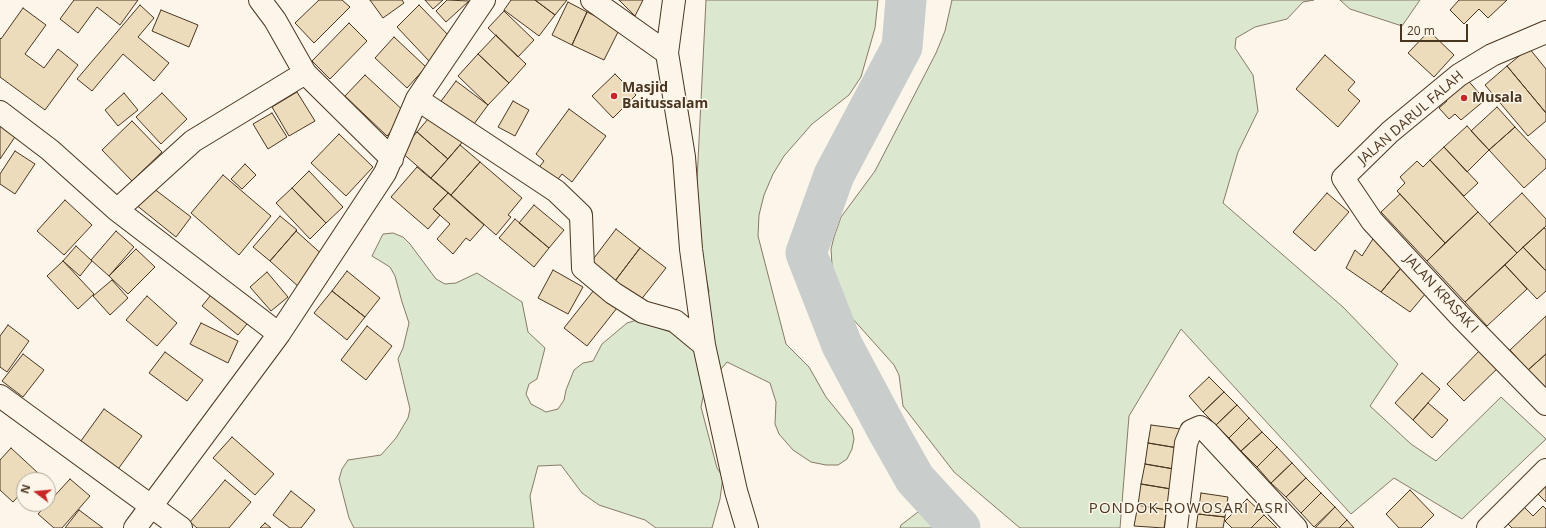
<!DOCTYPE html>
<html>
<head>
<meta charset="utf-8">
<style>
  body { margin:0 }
  #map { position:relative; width:1546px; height:528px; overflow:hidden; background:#fbf6e9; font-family:"Open Sans",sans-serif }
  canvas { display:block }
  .north { position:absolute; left:16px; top:472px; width:40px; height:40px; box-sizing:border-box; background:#fbf6e9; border:1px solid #b4a999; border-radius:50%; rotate:286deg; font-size:11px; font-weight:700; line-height:16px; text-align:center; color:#4a3520 }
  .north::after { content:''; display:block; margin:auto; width:14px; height:18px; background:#c62828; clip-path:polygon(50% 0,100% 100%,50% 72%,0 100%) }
  .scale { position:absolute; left:1400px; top:24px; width:68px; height:18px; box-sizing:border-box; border:2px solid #4a3520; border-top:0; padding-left:5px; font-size:12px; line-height:14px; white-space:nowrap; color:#4a3520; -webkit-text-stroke:3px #fbf6e9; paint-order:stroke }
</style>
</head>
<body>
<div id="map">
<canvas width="1546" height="528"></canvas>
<div class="north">N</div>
<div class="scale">20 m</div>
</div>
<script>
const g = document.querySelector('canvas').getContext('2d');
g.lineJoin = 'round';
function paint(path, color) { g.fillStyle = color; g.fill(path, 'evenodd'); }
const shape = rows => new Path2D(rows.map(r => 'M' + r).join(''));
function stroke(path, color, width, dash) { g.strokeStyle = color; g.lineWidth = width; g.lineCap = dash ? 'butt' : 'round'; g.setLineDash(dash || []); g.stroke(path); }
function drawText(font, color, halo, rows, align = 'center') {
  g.font = font + ' "Open Sans",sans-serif'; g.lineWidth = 3; g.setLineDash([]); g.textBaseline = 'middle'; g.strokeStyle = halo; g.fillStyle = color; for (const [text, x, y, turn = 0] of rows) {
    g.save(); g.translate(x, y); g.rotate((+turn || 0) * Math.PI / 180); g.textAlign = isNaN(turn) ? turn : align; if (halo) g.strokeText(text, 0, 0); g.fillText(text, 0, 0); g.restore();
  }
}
const green = shape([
  [706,0,878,0,875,28,861,77,849,95,812,124,784,156,773,174,764,195,759,215,758,236,786,344,809,367,826,397,852,429,854,439,852,449,847,459,838,465,826,465,811,462,793,450,779,434,775,424,776,402,770,383,727,362,705,388,701,407,717,468,723,477,720,499,712,528,656,528,645,520,599,505,582,493,561,465,538,466,530,496,534,528,354,528,349,518,339,479,342,469,348,460,381,455,396,438,408,418,410,409,398,359,403,348,409,323,402,302,395,276,390,267,372,256,383,234,393,233,403,237,410,244,436,279,445,284,456,283,477,273,522,302,528,332,545,348,537,379,529,384,526,394,531,404,546,412,558,409,564,400,566,390,574,370,583,363,593,361,602,344,627,323,637,320,673,333,709,292,695,221,706,0],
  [952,0,1314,0,1303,2,1287,19,1255,27,1236,38,1235,48,1253,75,1258,111,1238,152,1223,203,1343,307,1398,364,1370,406,1411,444,1436,461,1501,397,1546,439,1462,519,1394,478,1351,514,1181,329,1129,416,1120,528,1020,528,954,472,903,406,899,375,894,365,852,318,833,281,831,249,834,237,841,217,875,171,936,53,945,31,952,0],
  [1340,0,1420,0,1402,26,1350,9,1340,0],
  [922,509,940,528,900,528,901,525,922,509]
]);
const river = shape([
  [906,0,902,47,834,175,806,253,842,345,889,433,915,479,960,528]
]);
const building = shape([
  [74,0,138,0,120,25,97,7,78,33,60,19,74,0],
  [319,0,342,0,350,7,314,43,295,23,319,0],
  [370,0,402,0,404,3,383,18,370,0],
  [425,0,443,0,433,9,425,0],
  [447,0,469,1,446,22,436,11,447,0],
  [511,0,535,0,555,15,539,36,504,10,511,0],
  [535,0,567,0,555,15,535,0],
  [619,0,643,0,635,16,619,0],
  [1459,0,1507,0,1488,18,1479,9,1464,24,1450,10,1459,0],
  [568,2,587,12,572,45,552,35,568,2],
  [140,5,154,18,138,37,169,63,154,81,123,54,92,91,77,79,140,5],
  [419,5,452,39,429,61,397,27,419,5],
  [23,8,46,25,25,54,44,68,58,49,78,65,45,110,0,77,0,38,1,39,23,8],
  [161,10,198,25,189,47,152,31,161,10],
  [504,11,534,40,518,57,488,28,504,11],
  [587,12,620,28,604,60,572,45,587,12],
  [349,23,367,41,330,79,312,61,349,23],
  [1429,31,1454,55,1434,77,1408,53,1429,31],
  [496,35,526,64,509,83,478,54,496,35],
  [394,37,426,67,407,88,375,58,394,37],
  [1529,48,1546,69,1546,113,1507,66,1529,48],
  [478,54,509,83,488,105,458,76,478,54],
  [1325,55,1355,82,1348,90,1360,101,1338,127,1296,89,1325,55],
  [1507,66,1546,113,1546,121,1528,136,1485,85,1507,66],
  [615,74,636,95,613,118,592,96,615,74],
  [365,75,407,114,387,136,345,96,365,75],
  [1465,77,1485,100,1461,120,1455,114,1449,119,1439,108,1447,101,1443,96,1465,77],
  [456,81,488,105,471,128,439,104,456,81],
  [297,92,315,121,289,136,272,107,297,92],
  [124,93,138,110,118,126,105,110,124,93],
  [162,93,187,119,161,144,136,117,162,93],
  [513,101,529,110,515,136,498,127,513,101],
  [1497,107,1515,127,1489,150,1471,131,1497,107],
  [569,109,606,136,572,182,562,174,555,183,537,170,544,161,536,154,569,109],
  [434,112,465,139,448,159,417,132,434,112],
  [272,113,287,137,268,149,253,124,272,113],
  [132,121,162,152,132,181,102,150,132,121],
  [0,122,17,134,0,159,0,122],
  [1467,126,1489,150,1467,172,1444,147,1467,126],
  [1515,127,1546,160,1546,168,1524,188,1489,150,1515,127],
  [417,132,448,159,431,178,400,151,417,132],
  [339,134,373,167,346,196,311,163,339,134],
  [460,145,480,162,451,195,431,178,460,145],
  [1444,147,1478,183,1464,196,1430,160,1444,147],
  [15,151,35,164,15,194,0,184,0,174,15,151],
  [1430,160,1478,212,1445,243,1397,191,1405,183,1400,177,1417,161,1423,167,1430,160],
  [480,162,522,198,508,215,511,217,496,235,451,195,480,162],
  [245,164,256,175,242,189,231,179,245,164],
  [417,167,448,193,433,209,440,215,428,229,391,197,417,167],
  [309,171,343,207,326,223,292,188,309,171],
  [223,175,271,216,239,255,191,213,223,175],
  [149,185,191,217,176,237,135,204,149,185],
  [292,188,326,223,310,239,276,203,292,188],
  [448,193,484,225,470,241,466,238,453,254,437,239,450,224,433,209,448,193],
  [1327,193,1349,212,1315,251,1293,232,1327,193],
  [1522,193,1546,219,1546,226,1517,253,1489,224,1522,193],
  [1400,194,1445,243,1427,261,1381,212,1400,194],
  [65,200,92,225,64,255,37,231,65,200],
  [534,205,564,230,549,248,519,223,534,205],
  [1478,212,1517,253,1465,302,1427,261,1478,212],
  [280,216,297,230,270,261,253,247,280,216],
  [515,219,549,248,534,267,499,238,515,219],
  [1544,228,1546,229,1546,271,1523,247,1544,228],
  [616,229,640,248,615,281,591,262,616,229],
  [116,231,134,247,109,276,91,260,116,231],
  [296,231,326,258,300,288,270,261,296,231],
  [1378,231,1405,263,1381,292,1346,268,1355,250,1362,256,1378,231],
  [76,246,92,261,80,276,63,261,76,246],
  [1523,247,1546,271,1546,291,1537,299,1505,265,1523,247],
  [640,248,666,268,640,301,615,281,640,248],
  [136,249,155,267,128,294,109,276,136,249],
  [63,261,94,294,78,309,47,276,63,261],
  [1405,263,1426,293,1410,312,1381,292,1405,263],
  [1505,265,1527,289,1487,326,1465,302,1505,265],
  [553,270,583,287,568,314,538,298,553,270],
  [347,271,380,298,365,317,332,291,347,271],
  [267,272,288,297,271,311,250,287,267,272],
  [112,280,128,298,110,315,93,296,112,280],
  [215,290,251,319,238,335,202,306,215,290],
  [594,290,617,308,587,346,564,328,594,290],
  [332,291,365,317,347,340,314,313,332,291],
  [147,296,177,323,157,346,126,320,147,296],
  [1546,316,1546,354,1528,370,1510,350,1546,316],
  [201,323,238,341,228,363,190,344,201,323],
  [8,325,29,341,7,372,0,367,0,336,8,325],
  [367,326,392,346,366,380,341,360,367,326],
  [1483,347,1501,365,1464,401,1447,384,1483,347],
  [165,352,203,380,187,401,149,373,165,352],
  [23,354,44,370,23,397,2,381,23,354],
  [1546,354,1546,389,1528,370,1546,354],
  [1422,373,1440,389,1413,420,1395,403,1422,373],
  [1209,377,1224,392,1203,412,1189,396,1209,377],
  [1224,392,1237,405,1216,425,1203,412,1224,392],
  [1428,403,1448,420,1432,438,1413,420,1428,403],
  [1237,405,1249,418,1229,438,1216,425,1237,405],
  [104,409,142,436,116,472,78,445,104,409],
  [1249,418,1262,432,1241,451,1229,438,1249,418],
  [1151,425,1181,429,1178,448,1148,443,1151,425],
  [1262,432,1277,447,1257,467,1241,451,1262,432],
  [232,437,274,474,255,495,213,458,232,437],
  [1148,443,1178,448,1174,469,1145,464,1148,443],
  [1277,447,1292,463,1271,483,1257,467,1277,447],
  [11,448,38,473,32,480,24,480,24,490,13,502,0,490,0,460,11,448],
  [1292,463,1306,478,1286,497,1271,483,1292,463],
  [1145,464,1174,469,1171,489,1141,484,1145,464],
  [1306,478,1321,493,1301,513,1286,497,1306,478],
  [70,479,90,496,62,528,54,528,38,514,70,479],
  [1546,479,1546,502,1534,490,1546,479],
  [225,480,251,502,229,528,197,528,190,522,225,480],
  [1141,484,1171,489,1167,510,1138,505,1141,484],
  [1410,490,1434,515,1421,528,1399,528,1386,514,1410,490],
  [291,491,315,510,301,528,290,528,273,515,291,491],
  [1201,493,1228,497,1225,517,1198,514,1201,493],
  [1321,493,1335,507,1314,527,1301,513,1321,493],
  [1247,499,1264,515,1251,528,1232,528,1225,521,1247,499],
  [1521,504,1533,516,1543,506,1546,509,1546,528,1512,528,1504,520,1521,504],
  [1138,505,1167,510,1164,528,1134,526,1138,505],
  [1335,507,1347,520,1339,528,1315,528,1335,507],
  [79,510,103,528,65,528,79,510],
  [1198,514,1225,517,1223,528,1196,528,1198,514],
  [1264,515,1277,528,1251,528,1264,515],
  [1347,520,1354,528,1339,528,1347,520],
  [265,523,271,528,260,528,265,523]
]);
const minor = shape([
  [260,0,275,20,305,73,392,159],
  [484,0,417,99,556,191,581,215,583,268,613,293,643,312,675,321,704,345],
  [592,0,667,53],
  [674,0,667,53,684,157,691,249,704,345,736,491,747,528],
  [1546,32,1492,55,1459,75,1390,132,1343,178,1372,221,1459,315,1546,404],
  [0,112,50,150,117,210,193,141,305,73],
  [117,210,279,334,135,528],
  [279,334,385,173,417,99],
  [0,396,181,528],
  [1176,528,1186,443,1191,431,1200,427,1207,432,1296,528],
  [1488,528,1546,470]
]);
const markers = [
  [614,96,4,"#c62828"],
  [1464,98,4,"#c62828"]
];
const poiNames = [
  ["Masjid",622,88],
  ["Baitussalam",622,104],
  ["Musala",1472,98]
];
const streetNames = [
  ["JALAN DARUL FALAH",1411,118,-41],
  ["JALAN KRASAK I",1441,294,47]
];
const neighbourhoodNames = [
  ["PONDOK ROWOSARI ASRI",1189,509]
];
paint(green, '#dce7d0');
stroke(green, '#887966', 1);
stroke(river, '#c9cecd', 41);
paint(building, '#ecdcbc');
stroke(building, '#4a3520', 1);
stroke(minor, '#4a3520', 24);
stroke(minor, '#fbf6e9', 22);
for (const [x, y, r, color] of markers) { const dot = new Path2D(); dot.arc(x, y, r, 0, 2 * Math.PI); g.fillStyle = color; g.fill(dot); stroke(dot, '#fbf6e9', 1.5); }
drawText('bold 14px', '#4a3520', '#fbf6e9', poiNames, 'left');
drawText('14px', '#4a3520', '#fbf6e9', streetNames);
g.letterSpacing = '1px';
drawText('15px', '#4a3520', '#fbf6e9', neighbourhoodNames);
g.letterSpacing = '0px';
</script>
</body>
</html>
